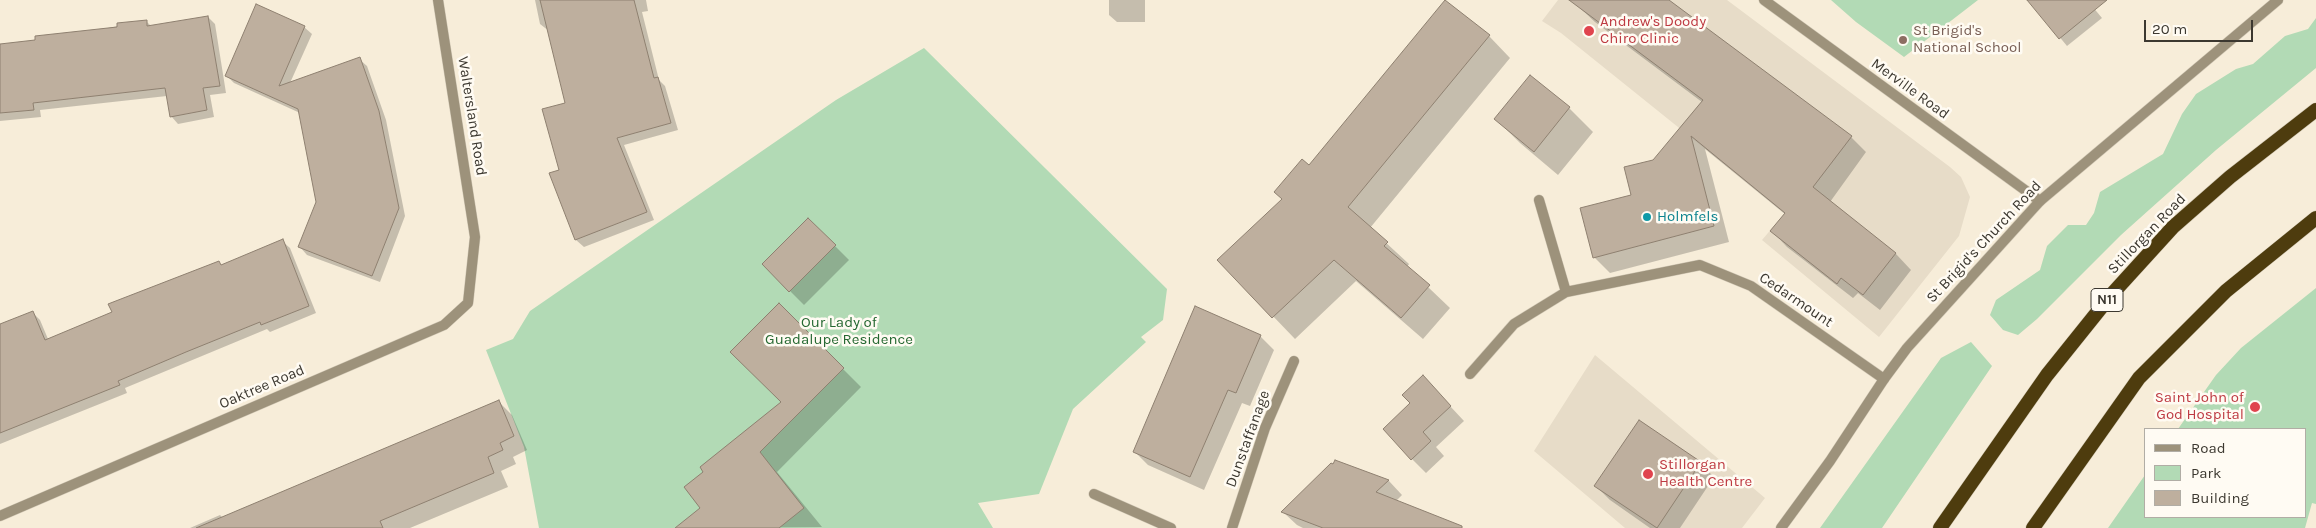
<!DOCTYPE html>
<html>
<head>
<meta charset="utf-8">
<style>
  body { margin:0 }
  #map { position:relative; width:2316px; height:528px; overflow:hidden; background:#f7edd9; font-family:Karla,sans-serif }
  canvas { display:block }
  .legend { position:absolute; left:2144px; top:428px; width:162px; height:90px; box-sizing:border-box; background:#fffbf3; border:1px solid #b1ada5; margin:0; padding:6px 9px; list-style:none; font-size:15px; color:#3c3830 }
  .legend li { display:flex; align-items:center; gap:10px; height:25px }
  .legend b { width:25px; border:1px solid #b1ada5 }
  .scale { position:absolute; left:2144px; top:20px; width:109px; height:22px; box-sizing:border-box; border:2px solid #3c3830; border-top:0; padding-left:6px; font-size:15px; line-height:18px; white-space:nowrap; color:#3c3830; -webkit-text-stroke:4px #fffbf3; paint-order:stroke }
</style>
</head>
<body>
<div id="map">
<canvas width="2316" height="528"></canvas>
<ul class="legend">
<li><b style="height:6px;background:#9d927b"></b>Road</li>
<li><b style="height:14px;background:#b2dab5"></b>Park</li>
<li><b style="height:14px;background:#beaf9e"></b>Building</li>
</ul>
<div class="scale">20 m</div>
</div>
<script>
const g = document.querySelector('canvas').getContext('2d');
g.lineJoin = 'round';
function paint(path, color) { g.fillStyle = color; g.fill(path, 'evenodd'); }
const shape = rows => new Path2D(rows.map(r => 'M' + r).join(''));
function stroke(path, color, width, dash) { g.strokeStyle = color; g.lineWidth = width; g.lineCap = dash ? 'butt' : 'round'; g.setLineDash(dash || []); g.stroke(path); }
function drawText(font, color, halo, rows, align = 'center') {
  g.font = font + ' Karla,sans-serif'; g.lineWidth = 5; g.setLineDash([]); g.textBaseline = 'middle'; g.strokeStyle = halo; g.fillStyle = color; for (const [text, x, y, turn = 0] of rows) {
    g.save(); g.translate(x, y); g.rotate((+turn || 0) * Math.PI / 180); g.textAlign = isNaN(turn) ? turn : align; if (halo) g.strokeText(text, 0, 0); g.fillText(text, 0, 0); g.restore();
  }
}
const commercial = shape([
  [1558,0,1727,0,1950,167,1961,177,1970,197,1959,236,1879,337,1762,240,1785,213,1561,33,1542,21],
  [1595,355,1765,498,1742,528,1625,528,1534,451]
]);
const green = shape([
  [1831,0,1978,0,1904,57,1856,22],
  [2316,18,2316,68,2216,150,2121,235,2037,319,2018,335,2003,330,1990,315,1996,300,2040,270,2047,246,2068,225,2086,225,2094,213,2100,192,2163,154,2182,114,2196,94,2236,69,2253,64,2285,36,2308,29],
  [924,48,1167,289,1163,320,1141,337,1146,342,1073,409,1039,494,978,503,993,528,539,528,524,447,486,350,513,339,530,311,836,100],
  [2316,288,2316,504,2312,503,2305,528,2108,528,2145,475,2145,517,2305,517,2305,429,2178,429,2216,375,2241,348],
  [1971,342,1992,366,1882,528,1820,528,1941,358]
]);
const shadow = shape([
  [535,0,646,0,648,11,642,12,659,80,665,86,678,130,624,145,654,220,584,247,576,240,551,174,560,170,567,104,549,31,540,24],
  [1109,0,1145,0,1145,22,1117,22,1109,15],
  [1584,0,1667,0,1851,137,1866,152,1830,202,1896,254,1911,270,1880,310,1858,293,1853,298,1787,247,1772,231,1786,215,1705,149,1729,242,1610,273,1594,257,1653,161,1702,102,1595,22,1579,7],
  [2029,0,2087,0,2102,18,2067,46],
  [208,17,215,24,226,93,210,95,214,117,178,124,171,116,167,96,40,110,41,117,0,121,0,45,37,41,146,21,151,26],
  [304,27,312,34,290,83,359,59,367,66,386,120,405,216,380,282,307,255,300,247,318,202,300,113,234,83,227,76],
  [1489,36,1510,58,1370,228,1409,264,1407,267,1450,308,1423,339,1356,281,1295,339,1219,260,1283,199,1309,167],
  [1531,77,1569,108,1593,132,1558,175,1520,143,1496,119],
  [808,219,849,260,804,305,763,264],
  [282,241,290,248,316,313,270,332,267,329,125,388,127,393,0,444,0,325,32,312,40,320,48,339,113,313,219,263,222,266],
  [779,305,861,387,777,472,822,527,685,528,782,402],
  [1260,336,1274,350,1250,406,1242,403,1204,490,1148,465,1134,451],
  [1436,391,1464,421,1436,447,1444,456,1426,473,1412,459,1412,403],
  [498,401,512,415,527,450,513,457,516,464,501,471,508,487,410,528,190,528,220,515,223,518],
  [1640,422,1700,463,1714,477,1680,528,1650,528,1610,500,1596,486],
  [1335,462,1389,481,1402,495,1396,501,1424,528,1303,528,1297,525,1283,512,1334,466]
]);
const building = shape([
  [540,0,634,0,654,78,658,77,671,123,617,138,647,212,575,240,549,173,559,170,542,109,565,103,540,0],
  [1445,0,1490,35,1348,207,1388,242,1384,246,1430,285,1401,318,1334,260,1272,318,1217,260,1282,199,1274,192,1302,159,1309,165,1445,0],
  [1569,0,1669,0,1852,136,1813,187,1896,253,1863,295,1841,278,1837,284,1770,231,1785,213,1691,136,1714,226,1593,258,1580,208,1631,195,1624,167,1653,160,1703,100,1569,0],
  [2027,0,2107,0,2059,39,2027,0],
  [256,4,305,26,279,86,360,57,379,111,399,208,372,276,298,247,316,202,298,109,225,76,256,4],
  [208,16,220,86,203,88,207,110,170,117,165,88,33,103,34,110,0,113,0,44,35,40,35,36,117,27,117,23,147,20,147,26,208,16],
  [1530,75,1570,107,1534,152,1494,119,1530,75],
  [808,218,836,245,789,292,762,264,808,218],
  [283,239,309,306,261,325,260,322,186,352,118,381,120,385,0,433,0,324,33,311,45,340,112,312,108,304,219,261,221,265,283,239],
  [779,303,844,368,760,452,804,508,779,528,675,528,700,508,684,487,703,472,700,467,781,402,730,352,779,303],
  [1195,306,1261,335,1236,393,1228,390,1190,477,1133,452,1195,306],
  [1423,375,1451,406,1423,432,1431,441,1411,460,1383,429,1410,403,1402,395,1423,375],
  [499,400,514,436,500,443,503,450,488,457,494,473,380,521,383,528,196,528,499,400],
  [1639,420,1701,462,1657,528,1594,486,1639,420],
  [1335,460,1389,480,1376,492,1462,526,1462,528,1323,528,1281,512,1331,463,1333,464,1335,460]
]);
const minor = shape([
  [1764,0,2040,201],
  [1539,200,1566,292,1700,265,1751,286,1884,379],
  [1470,374,1514,324,1566,292],
  [1094,494,1171,528],
  [0,516,444,325,468,303,475,237,438,0],
  [1232,528,1265,428,1294,361]
]);
const tertiary = shape([
  [1781,528,1830,461,1884,379,1907,348,2040,201,2278,0]
]);
const trunk = shape([
  [1940,528,2047,375,2112,294,2173,227,2230,177,2316,110],
  [2033,528,2139,378,2226,291,2316,218]
]);
const markers = [
  [1589,31,6,"#e0444e"],
  [1903,40,5,"#8d6e63"],
  [1647,217,5,"#0f9aa8"],
  [2255,407,6,"#e0444e"],
  [1648,474,6,"#e0444e"]
];
const shields = [
  [2107,300,32]
];
const shieldNames = [
  ["N11",2107,300]
];
const healthNames = [
  ["Andrew's Doody",1600,22],
  ["Chiro Clinic",1600,39],
  ["Saint John of",2244,398,"right"],
  ["God Hospital",2244,415,"right"],
  ["Stillorgan",1659,465],
  ["Health Centre",1659,482]
];
const educationNames = [
  ["St Brigid's",1913,31],
  ["National School",1913,48]
];
const streetNames = [
  ["Merville Road",1910,89,36],
  ["Waltersland Road",472,116,81],
  ["Stillorgan Road",2147,234,-46],
  ["St Brigid's Church Road",1984,242,-47],
  ["Cedarmount",1796,300,34],
  ["Oaktree Road",262,387,-23],
  ["Dunstaffanage",1248,439,-70]
];
const cultureNames = [
  ["Holmfels",1657,217]
];
const parkNames = [
  ["Our Lady of",839,323],
  ["Guadalupe Residence",839,340]
];
paint(commercial, '#e7dcc8');
paint(green, '#b2dab5');
paint(shadow, '#0003');
paint(building, '#beaf9e');
stroke(building, '#8e8070', 1);
stroke(minor, '#d2c9b7', 11);
stroke(tertiary, '#d2c9b7', 11);
stroke(trunk, '#d2c9b7', 15);
stroke(minor, '#9d927b', 10);
stroke(tertiary, '#9d927b', 10);
stroke(trunk, '#4e3c0e', 14);
for (const [x, y, r, color] of markers) { const dot = new Path2D(); dot.arc(x, y, r, 0, 2 * Math.PI); g.fillStyle = color; g.fill(dot); stroke(dot, '#fffbf3', 2); }
for (const [x, y, w] of shields) { const box = new Path2D(); box.roundRect(x - w / 2, y - 11.5, w, 23, 4); g.fillStyle = '#fffbf3'; g.fill(box); stroke(box, '#3c3830', 1); }
drawText('bold 14px', '#3c3830', null, shieldNames);
drawText('15px', '#be3a42', '#fffbf3', healthNames, 'left');
drawText('15px', '#785e54', '#fffbf3', educationNames, 'left');
drawText('15px', '#3c3830', '#fffbf3', streetNames);
drawText('15px', '#0d838f', '#fffbf3', cultureNames, 'left');
drawText('15px', '#256831', '#fffbf3', parkNames);
</script>
</body>
</html>
